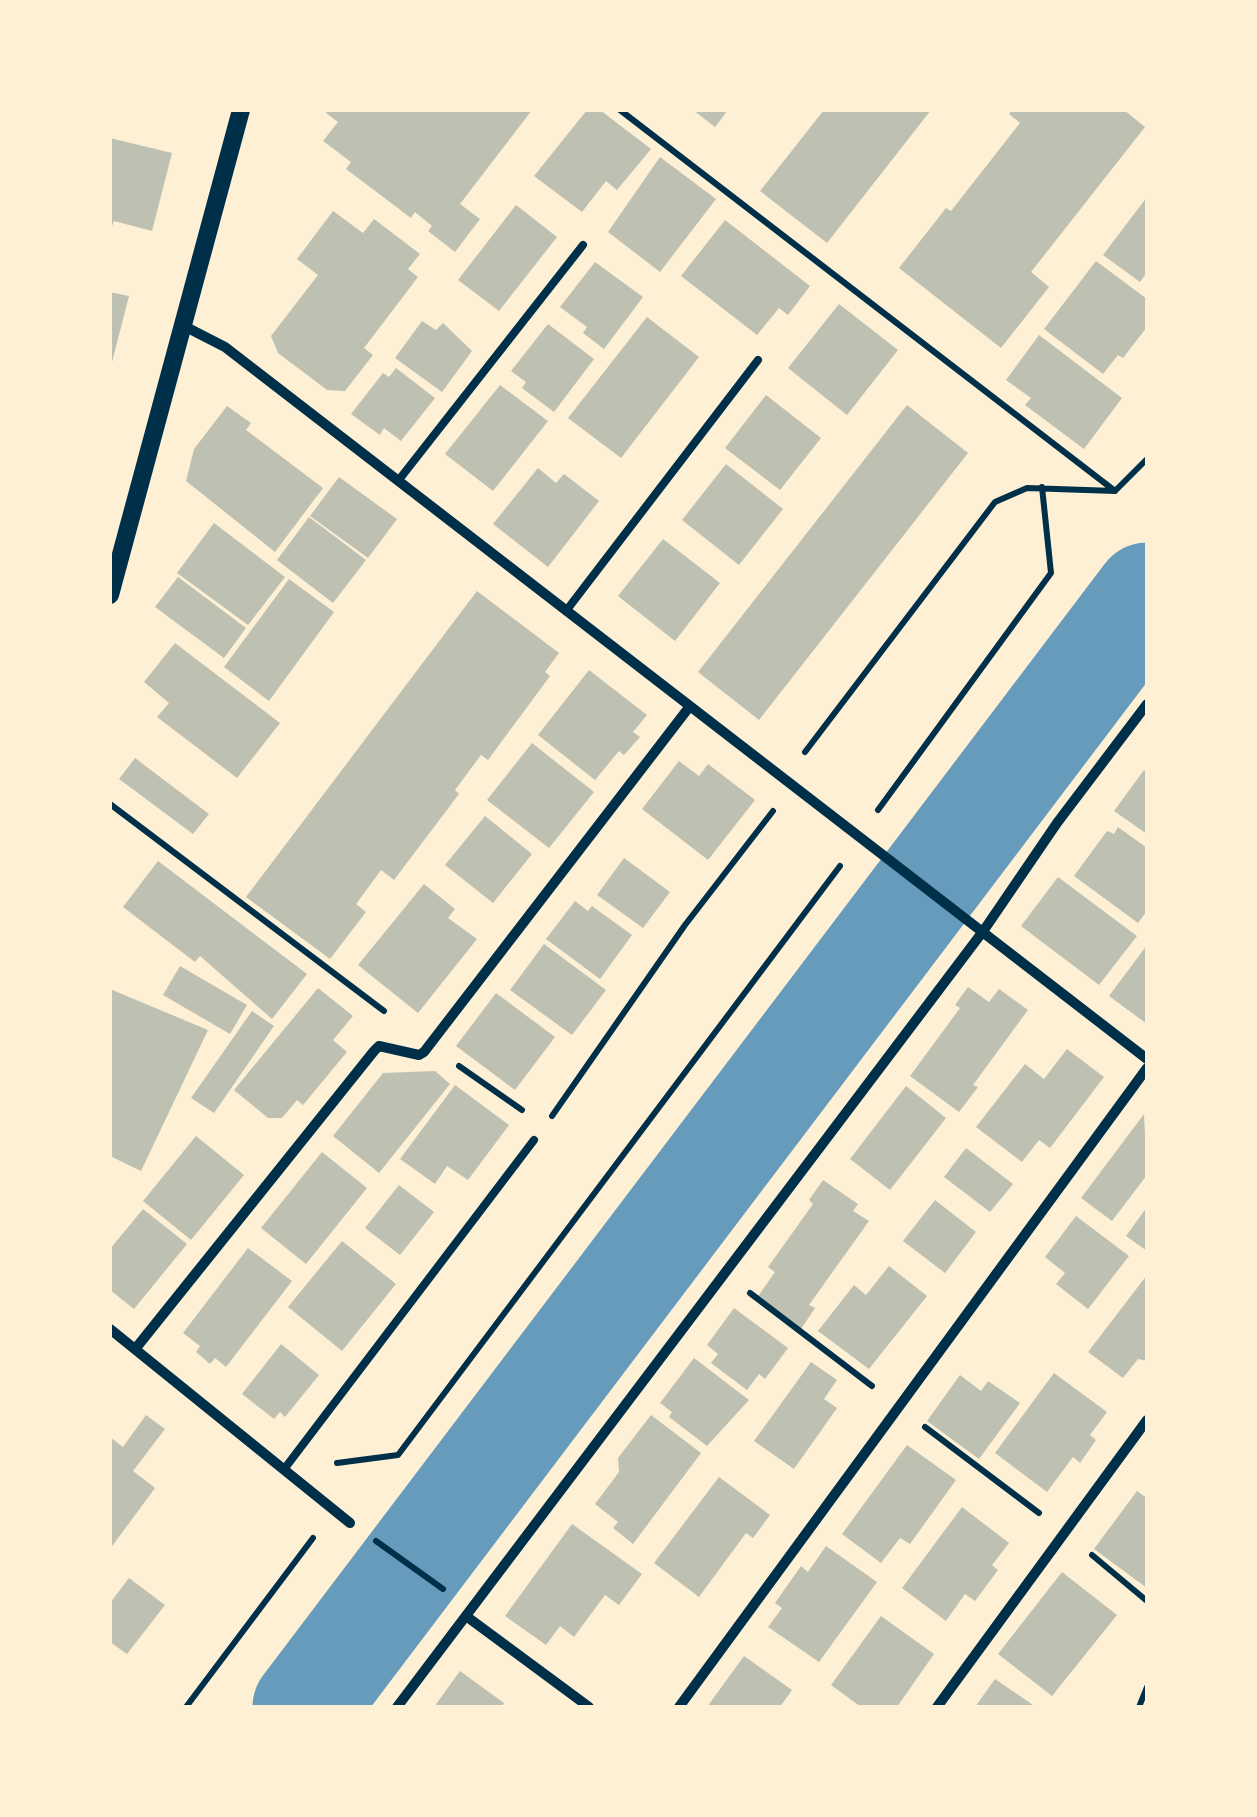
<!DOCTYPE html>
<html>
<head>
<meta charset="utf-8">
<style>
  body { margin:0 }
  #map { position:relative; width:1257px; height:1817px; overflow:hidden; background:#fdf0d5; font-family:Jost,sans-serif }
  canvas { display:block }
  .frame { position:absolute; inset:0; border:112px solid #fdf0d5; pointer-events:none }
</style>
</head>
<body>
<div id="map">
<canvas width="1257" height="1817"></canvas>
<div class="frame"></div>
</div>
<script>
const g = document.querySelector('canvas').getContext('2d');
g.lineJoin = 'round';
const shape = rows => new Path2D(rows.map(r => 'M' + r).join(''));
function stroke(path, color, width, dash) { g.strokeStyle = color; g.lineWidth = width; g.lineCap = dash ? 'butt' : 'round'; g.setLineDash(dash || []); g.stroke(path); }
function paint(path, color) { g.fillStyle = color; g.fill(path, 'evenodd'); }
const river = shape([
  [305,1707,1147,595]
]);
const building = shape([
  [328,110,532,110,460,204,480,219,455,252,428,231,432,226,415,212,411,218,346,169,351,162,323,141,338,122,326,113],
  [587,110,600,110,651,149,617,190,606,181,582,212,534,176],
  [693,110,728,110,715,127],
  [824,110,931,110,827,243,760,191],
  [1012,110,1124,110,1145,127,1031,272,1049,287,1001,348,899,268,946,208,951,211,1020,123,1009,114],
  [110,138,172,153,152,231,114,221,110,231],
  [660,157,716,199,660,272,608,232],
  [1147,197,1147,272,1140,282,1103,255],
  [516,205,557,237,499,311,458,280],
  [333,211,363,233,374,219,420,254,408,269,418,277,364,348,373,355,345,391,327,390,278,353,271,336,318,275,297,259],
  [725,220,810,286,788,315,779,308,757,335,681,276],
  [1096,261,1147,299,1147,327,1123,358,1118,355,1103,374,1044,329],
  [595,262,643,297,604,349,583,333,587,327,560,307],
  [110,292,129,296,111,366,110,366],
  [839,304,898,350,847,415,788,368],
  [647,317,699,357,621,458,568,418],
  [422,321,436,330,443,323,472,351,442,392,395,358],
  [548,324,594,359,554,412,522,388,526,382,511,371],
  [1039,335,1122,398,1084,449,1025,405,1031,398,1006,380],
  [396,368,435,398,401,441,384,428,380,435,351,414,383,373,389,377],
  [500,385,548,421,493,491,445,454],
  [766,395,821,438,780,490,725,448],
  [907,405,968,453,759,720,698,672],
  [227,406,251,423,246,430,323,488,275,552,186,481,194,449],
  [726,464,783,509,739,565,682,520],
  [538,468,556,483,564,474,599,501,548,567,493,524],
  [339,477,397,519,368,558,310,516],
  [309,517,366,560,333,603,277,560],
  [214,523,285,577,248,625,177,573],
  [663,539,720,583,675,641,618,596],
  [178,577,246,628,224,658,155,607],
  [289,579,334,612,269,701,224,667],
  [477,591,559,653,545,672,550,676,488,760,481,755,455,790,459,794,394,880,381,870,356,904,366,912,330,959,246,897],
  [175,643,280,723,237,778,157,717,169,703,144,682],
  [589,670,647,715,633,732,640,737,624,755,619,751,595,780,538,735],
  [532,743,594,792,549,848,487,800],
  [135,758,209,814,193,834,119,779],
  [679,761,699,776,708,764,755,800,708,860,642,809],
  [1144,770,1147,773,1147,834,1114,811],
  [485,816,532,854,493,903,445,865],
  [1118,827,1147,848,1147,911,1138,923,1074,876,1107,831,1114,834],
  [624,858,670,892,643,928,597,895],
  [158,861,307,974,272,1019,200,956,195,962,123,907],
  [1058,877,1137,936,1099,985,1021,926],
  [424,884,455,909,448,918,477,939,418,1013,358,965],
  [575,901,588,911,592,906,632,935,600,979,546,939],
  [544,944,606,990,572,1035,510,990],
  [1147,945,1147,1024,1109,996],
  [180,966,247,1005,230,1034,163,995],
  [968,987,989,1002,999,989,1028,1010,973,1085,978,1087,959,1112,910,1076,960,1008,955,1005],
  [318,988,353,1016,333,1040,347,1052,303,1105,297,1100,282,1118,268,1118,234,1090],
  [110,989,208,1030,141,1171,110,1156],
  [496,993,555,1037,515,1090,456,1046],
  [252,1011,274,1026,214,1113,191,1098],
  [1067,1049,1104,1077,1050,1148,1039,1140,1022,1162,976,1127,1025,1064,1044,1079],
  [435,1071,450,1084,379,1173,333,1136,383,1073],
  [455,1085,509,1125,468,1180,447,1166,435,1184,400,1159],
  [906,1086,946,1118,890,1190,850,1159],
  [1144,1114,1147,1175,1112,1221,1081,1198],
  [196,1136,244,1175,191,1240,143,1201],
  [966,1148,1013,1184,990,1212,944,1177],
  [322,1152,367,1188,306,1264,261,1228],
  [823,1180,858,1204,853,1211,869,1221,809,1305,815,1308,801,1329,757,1298,775,1272,768,1267,813,1204,809,1200],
  [399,1185,434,1212,400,1255,365,1228],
  [935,1200,976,1232,945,1273,903,1241],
  [1147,1207,1147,1251,1126,1236],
  [143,1209,187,1244,134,1309,110,1290,110,1249],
  [1076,1216,1129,1256,1088,1309,1056,1284,1065,1273,1045,1257],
  [342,1241,396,1284,342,1351,288,1307],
  [248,1248,292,1281,226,1367,215,1358,210,1364,196,1352,200,1346,183,1333],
  [889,1266,927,1296,869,1369,818,1331,854,1285,866,1295],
  [1147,1275,1147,1361,1138,1359,1123,1378,1088,1352],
  [734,1308,788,1348,765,1379,759,1374,747,1390,711,1363,718,1354,707,1345],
  [281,1344,319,1375,285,1417,280,1412,274,1419,242,1394],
  [694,1358,749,1400,707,1446,669,1417,672,1412,660,1403],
  [811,1362,837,1380,824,1399,837,1408,794,1469,754,1441],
  [1054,1373,1107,1412,1090,1435,1096,1440,1080,1463,1073,1457,1047,1492,995,1453],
  [960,1375,981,1391,988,1381,1020,1403,979,1459,927,1421],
  [146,1415,165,1429,133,1471,155,1488,110,1549,110,1437,123,1447],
  [651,1415,701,1453,633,1544,613,1528,618,1522,595,1504,619,1472,618,1458],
  [907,1445,956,1480,910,1544,900,1538,881,1563,842,1534],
  [719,1477,770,1515,753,1538,746,1533,699,1597,654,1563],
  [1137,1491,1147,1498,1147,1588,1094,1549],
  [962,1507,1009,1543,992,1565,998,1570,975,1601,965,1594,946,1621,902,1588],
  [572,1524,642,1574,619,1605,605,1595,574,1637,560,1626,546,1645,505,1616],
  [826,1546,877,1582,819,1662,768,1627,782,1608,775,1603,801,1566,808,1572],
  [1062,1572,1117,1615,1052,1696,998,1654],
  [129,1578,165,1605,127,1654,110,1642,110,1603],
  [881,1616,934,1654,897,1707,861,1707,831,1685],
  [744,1656,792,1690,780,1707,707,1707],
  [460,1671,504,1703,502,1707,434,1707],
  [995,1679,1036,1707,975,1707]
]);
const path = shape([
  [620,110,1115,491,1147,459],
  [805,752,995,502,1027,488,1115,491],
  [110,804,384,1011],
  [878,810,1051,573,1042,487],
  [459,1066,522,1110],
  [552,1116,685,925,773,811],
  [750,1293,872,1386],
  [925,1427,1039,1513],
  [337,1463,398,1455,840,866],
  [376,1541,443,1589],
  [1092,1555,1147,1601],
  [186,1707,313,1538],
  [1139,1707,1147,1687]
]);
const service = shape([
  [398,481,583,245],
  [566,611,758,360],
  [285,1468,534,1140]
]);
const minor = shape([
  [184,326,225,347,1147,1059],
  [110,1329,350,1523],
  [136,1348,374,1051,379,1046,419,1055,424,1052,690,706],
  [466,1616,589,1707],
  [397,1707,984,930,1057,823,1147,704],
  [679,1707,1147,1068],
  [937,1707,1147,1420]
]);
const tertiary = shape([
  [110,595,241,110]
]);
stroke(river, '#669bbc', 105);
paint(building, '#bec0b2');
stroke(path, '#003049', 6);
stroke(service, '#003049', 8);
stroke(minor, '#003049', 10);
stroke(tertiary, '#003049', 18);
</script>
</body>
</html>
